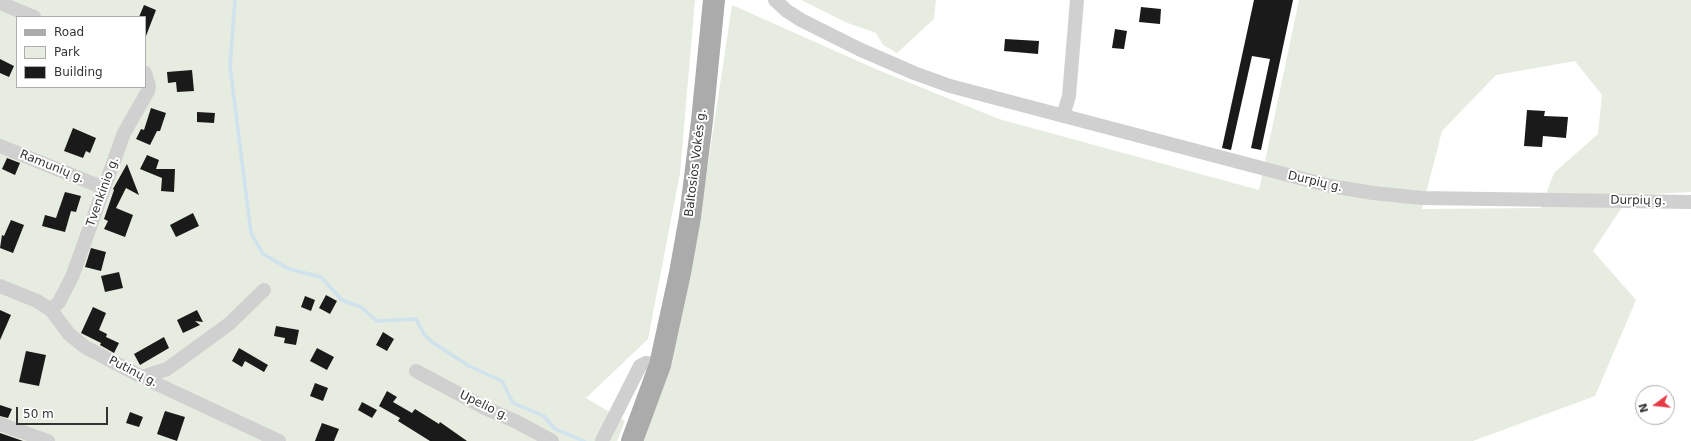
<!DOCTYPE html>
<html>
<head>
<meta charset="utf-8">
<style>
  body { margin:0 }
  #map { position:relative; width:1691px; height:441px; overflow:hidden; background:#fff; font-family:"DejaVu Sans",sans-serif }
  canvas { display:block }
  .legend { position:absolute; left:16px; top:16px; width:130px; height:72px; box-sizing:border-box; background:#fff; border:1px solid #adadad; margin:0; padding:5px 7px; list-style:none; font-size:12px; color:#333 }
  .legend li { display:flex; align-items:center; gap:8px; height:20px }
  .legend b { width:20px; border:1px solid #adadad }
  .north { position:absolute; left:1635px; top:385px; width:40px; height:40px; box-sizing:border-box; background:#fff; border:1px solid #adadad; border-radius:50%; rotate:255deg; font-size:11px; font-weight:700; line-height:16px; text-align:center; color:#333 }
  .north::after { content:''; display:block; margin:auto; width:14px; height:18px; background:#e63946; clip-path:polygon(50% 0,100% 100%,50% 72%,0 100%) }
  .scale { position:absolute; left:16px; top:407px; width:92px; height:18px; box-sizing:border-box; border:2px solid #333; border-top:0; padding-left:5px; font-size:12px; line-height:14px; white-space:nowrap; color:#333; -webkit-text-stroke:3px #fff; paint-order:stroke }
</style>
</head>
<body>
<div id="map">
<canvas width="1691" height="441"></canvas>
<ul class="legend">
<li><b style="height:5px;background:#ababab"></b>Road</li>
<li><b style="height:11px;background:#e6ecdf"></b>Park</li>
<li><b style="height:11px;background:#1a1a1a"></b>Building</li>
</ul>
<div class="north">N</div>
<div class="scale">50 m</div>
</div>
<script>
const g = document.querySelector('canvas').getContext('2d');
g.lineJoin = 'round';
function paint(path, color) { g.fillStyle = color; g.fill(path, 'evenodd'); }
const shape = rows => new Path2D(rows.map(r => 'M' + r).join(''));
function stroke(path, color, width, dash) { g.strokeStyle = color; g.lineWidth = width; g.lineCap = dash ? 'butt' : 'round'; g.setLineDash(dash || []); g.stroke(path); }
function drawText(font, color, halo, rows, align = 'center') {
  g.font = font + ' "DejaVu Sans",sans-serif'; g.lineWidth = 4; g.setLineDash([]); g.textBaseline = 'middle'; g.strokeStyle = halo; g.fillStyle = color; for (const [text, x, y, turn = 0] of rows) {
    g.save(); g.translate(x, y); g.rotate((+turn || 0) * Math.PI / 180); g.textAlign = isNaN(turn) ? turn : align; if (halo) g.strokeText(text, 0, 0); g.fillText(text, 0, 0); g.restore();
  }
}
const green = shape([
  [0,0,695,0,680,173,648,339,586,398,625,421,617,441,0,441],
  [17,17,145,17,145,87,17,87],
  [801,0,936,0,934,19,897,53,883,45,876,33,845,22],
  [1299,0,1691,0,1691,192,1630,195,1593,251,1636,300,1595,396,1473,441,644,441,659,397,696,244,732,5,878,70,999,119,1259,190],
  [1575,61,1602,95,1598,134,1554,173,1541,208,1422,209,1442,131,1496,75]
]);
const stream = shape([
  [235,0,230,66,251,233,263,254,289,269,321,277,342,300,361,307,377,321,416,319,424,334,432,342,469,366,502,381,513,403,544,416,555,429,584,441]
]);
const building = shape([
  [1254,0,1293,0,1261,150,1251,148,1270,59,1252,56,1231,150,1222,148],
  [144,5,156,10,146,36,145,17,139,17],
  [1141,7,1161,9,1160,24,1139,22],
  [1115,29,1127,31,1124,49,1112,48],
  [1005,39,1039,41,1038,54,1004,51],
  [0,59,14,66,9,77,0,73],
  [192,70,194,91,177,92,176,82,168,83,167,72],
  [151,108,166,113,160,131,157,131,150,145,136,139,141,129,144,130],
  [1527,110,1545,111,1544,116,1568,117,1566,138,1543,136,1542,147,1524,146],
  [197,112,215,113,214,123,197,122],
  [73,128,96,138,90,153,86,151,83,158,64,151],
  [147,155,159,160,156,169,175,169,174,192,161,191,162,178,140,169],
  [7,158,20,163,15,175,2,169],
  [127,164,139,195,126,188,116,208,133,215,125,237,104,229,108,221,104,219,114,190,113,189],
  [65,192,81,196,76,212,71,211,65,232,42,226,45,215,56,218],
  [193,213,199,226,176,237,170,225],
  [11,220,24,225,13,253,0,248,2,235,4,236],
  [91,248,106,252,101,271,85,267],
  [119,272,123,288,105,292,101,276],
  [326,295,337,301,330,314,319,308],
  [305,296,315,300,311,311,301,307],
  [93,307,106,313,99,330,107,334,106,337,119,343,114,353,100,345,101,343,81,333],
  [0,310,11,315,0,340],
  [197,310,203,322,195,321,200,325,183,333,177,320],
  [276,326,299,330,296,345,284,343,285,338,274,336],
  [383,332,394,339,387,351,376,345],
  [164,337,169,348,140,365,134,354],
  [239,348,268,365,264,372,245,361,242,367,232,361],
  [317,348,334,357,327,370,310,361],
  [26,351,46,355,39,386,19,382],
  [315,383,328,388,323,401,310,396],
  [387,391,397,397,393,402,412,413,415,409,439,424,440,422,467,441,430,441,398,421,400,418,379,406],
  [362,402,377,410,372,418,358,410],
  [0,405,12,409,8,418,0,416],
  [165,411,185,417,177,441,157,434],
  [130,412,143,417,139,427,126,423],
  [322,423,339,429,334,441,315,441],
  [0,433,23,441,0,441]
]);
const street = shape([
  [775,0,787,11,801,20,859,49,914,73,950,86,1330,186,1373,193,1422,198,1691,202],
  [0,3,34,17],
  [1063,116,1069,96,1077,0],
  [0,146,104,188],
  [0,286,37,301,51,310,69,334,85,347,142,377,279,441],
  [51,310,59,302,72,277,124,133,148,91,149,86,145,73],
  [416,371,485,408,517,422,552,441],
  [142,377,167,369,185,356,229,324,264,290],
  [0,424,48,441],
  [602,441,640,366,646,363,660,365]
]);
const primary = shape([
  [632,441,660,365,680,273,690,217,702,121,714,0]
]);
const streetNames = [
  ["Baltosios Vokės g.",696,163,-83],
  ["Ramunių g.",52,167,22],
  ["Durpių g.",1315,182,13],
  ["Tvenkinio g.",103,192,-70],
  ["Durpių g.",1638,201,1],
  ["Putinų g.",133,372,27],
  ["Upelio g.",484,406,26]
];
paint(green, '#e6ecdf');
stroke(stream, '#cfe2ee', 3.5);
paint(building, '#1a1a1a');
stroke(street, '#d0d0d0', 14);
stroke(primary, '#ababab', 22);
drawText('12px', '#333', '#fff', streetNames);
</script>
</body>
</html>
